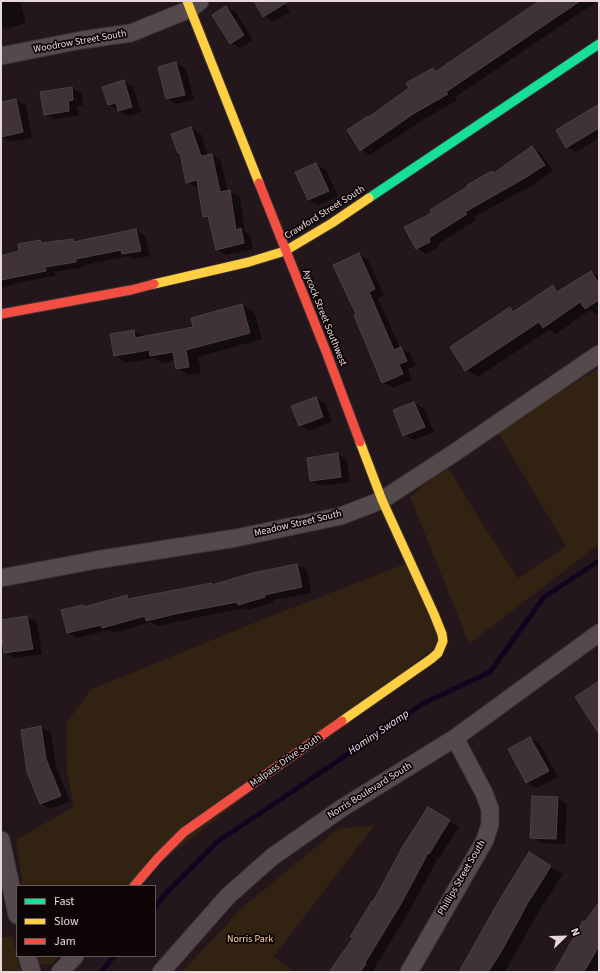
<!DOCTYPE html>
<html>
<head>
<meta charset="utf-8">
<style>
  body { margin:0 }
  #map { position:relative; width:600px; height:973px; overflow:hidden; background:#24171b; font-family:"Source Sans 3",sans-serif }
  canvas { display:block }
  .frame { position:absolute; inset:0; border:2px solid #e9d8db; pointer-events:none }
  .legend { position:absolute; left:16px; top:885px; width:140px; height:72px; box-sizing:border-box; background:#0c0405; border:1px solid #64595b; margin:0; padding:5px 7px; list-style:none; font-size:12px; color:#e9d8db }
  .legend li { display:flex; align-items:center; gap:8px; height:20px }
  .legend b { width:20px; border:1px solid #64595b }
  .north { position:absolute; left:544px; top:917px; width:40px; height:40px; -webkit-text-stroke:3px #0c0405; paint-order:stroke; rotate:67deg; font-size:11px; font-weight:700; line-height:16px; text-align:center; color:#e9d8db }
  .north::after { content:''; display:block; margin:auto; width:14px; height:18px; background:#e9d8db; clip-path:polygon(50% 0,100% 100%,50% 72%,0 100%) }
</style>
</head>
<body>
<div id="map">
<canvas width="600" height="973"></canvas>
<div class="frame"></div>
<ul class="legend">
<li><b style="height:5px;background:#16e098"></b>Fast</li>
<li><b style="height:5px;background:#ffcf43"></b>Slow</li>
<li><b style="height:5px;background:#f24e42"></b>Jam</li>
</ul>
<div class="north">N</div>
</div>
<script>
const g = document.querySelector('canvas').getContext('2d');
g.lineJoin = 'round';
function paint(path, color) { g.fillStyle = color; g.fill(path, 'evenodd'); }
const shape = rows => new Path2D(rows.map(r => 'M' + r).join(''));
function stroke(path, color, width, dash) { g.strokeStyle = color; g.lineWidth = width; g.lineCap = dash ? 'butt' : 'round'; g.setLineDash(dash || []); g.stroke(path); }
function drawText(font, color, halo, rows, align = 'center') {
  g.font = font + ' "Source Sans 3",sans-serif'; g.lineWidth = 3.5; g.setLineDash([]); g.textBaseline = 'middle'; g.strokeStyle = halo; g.fillStyle = color; for (const [text, x, y, turn = 0] of rows) {
    g.save(); g.translate(x, y); g.rotate((+turn || 0) * Math.PI / 180); g.textAlign = isNaN(turn) ? turn : align; if (halo) g.strokeText(text, 0, 0); g.fillText(text, 0, 0); g.restore();
  }
}
const green = shape([
  [599,368,599,544,469,644,410,497,447,466,486,529,518,578,566,546,497,431],
  [410,562,443,641,131,886,23,886,16,840,73,807,67,771,66,723,92,689,266,618],
  [374,826,274,956,294,972,182,972,244,906,339,828],
  [1,937,12,937,21,972,1,972],
  [37,956,59,956,52,964,40,964]
]);
const shadow = shape([
  [1,1,20,1,26,23,6,29,1,26],
  [255,1,283,1,290,12,273,22,264,16],
  [541,1,598,1,455,97,457,100,423,120,370,155,361,150,370,118,410,88,433,69,437,72],
  [226,7,236,12,253,40,240,48,231,43],
  [176,63,186,69,194,100,177,104,167,99],
  [124,81,133,87,141,112,128,116,108,104],
  [71,88,81,93,83,105,77,106,79,116,54,119,45,114],
  [16,100,26,105,32,138,11,142,1,136,1,103],
  [599,103,599,138,576,152,567,147,592,110,591,108],
  [191,128,201,134,208,156,212,155,221,161,228,192,230,191,240,197,245,232,250,235,253,249,226,255,216,249,210,220,204,216,199,187,197,188,187,182,181,153,179,152],
  [532,148,541,153,553,171,533,185,474,217,476,220,438,244,439,247,426,254,417,248,492,172,495,173],
  [316,164,326,170,338,196,318,205,308,200],
  [136,230,145,236,150,256,133,259,127,256,85,265,85,267,55,272,55,276,22,282,1,288,1,257,20,252,19,245,40,241,45,244,72,240,77,242],
  [359,254,368,260,384,295,378,298,400,348,410,353,416,366,408,369,412,380,393,388,383,382,357,315],
  [591,272,599,277,599,314,598,315,590,310,556,334,549,330,478,377,466,370,510,308,516,311,553,286,561,291],
  [242,305,254,312,262,339,198,357,201,373,189,375,177,368,175,360,163,363,154,358,127,363,115,356,111,335,134,331,145,337,195,328],
  [316,398,325,403,332,422,309,431,300,425],
  [414,403,424,408,434,432,414,440,404,435],
  [338,454,347,460,350,482,321,486,311,481],
  [297,565,307,570,311,593,273,600,274,602,248,610,244,608,157,626,151,622,113,633,109,630,77,638,67,632,62,611,83,606,87,608,126,596,132,600,211,584,214,585],
  [27,617,37,622,42,654,15,658,5,652,1,621],
  [41,727,51,733,56,766,70,802,50,809,41,804],
  [530,738,540,744,558,777,537,788,527,783,509,750],
  [558,798,567,804,565,844,541,843,532,837],
  [438,814,459,827,439,858,438,858,411,908,374,969,375,970,374,972,331,972,354,938,373,903],
  [542,861,563,874,544,904,543,904,505,972,460,972],
  [599,903,599,972,555,972,585,923]
]);
const stream = shape([
  [155,907,165,894,217,842,424,703,490,672,544,597,599,561],
  [101,972,114,956]
]);
const building = shape([
  [254,1,289,1,263,17,254,1],
  [539,1,580,1,446,92,448,94,413,114,360,151,347,130,368,116,369,117,409,88,406,83,433,68,435,72,539,1],
  [226,6,244,35,230,44,212,15,226,6],
  [176,62,185,95,166,99,158,67,176,62],
  [124,80,132,107,118,111,116,103,108,105,102,87,124,80],
  [72,87,73,100,68,101,69,111,44,115,40,92,72,87],
  [16,99,23,132,1,137,1,102,16,99],
  [599,104,599,128,566,148,556,130,599,104],
  [191,127,201,156,212,154,220,192,230,190,236,230,241,228,244,243,216,250,208,216,203,217,197,180,186,183,180,152,178,153,171,134,191,127],
  [532,146,545,165,523,179,465,212,467,214,429,238,430,242,416,249,404,227,432,213,430,210,467,187,467,185,492,171,494,173,532,146],
  [316,163,329,191,308,200,295,172,316,163],
  [136,229,141,251,122,254,121,250,76,259,76,262,45,267,46,271,1,280,1,256,19,251,18,244,40,240,41,243,73,239,73,242,136,229],
  [359,253,375,289,369,292,394,350,401,347,407,361,399,364,403,374,382,383,354,315,356,314,333,265,359,253],
  [591,271,599,284,599,300,585,309,580,302,543,328,539,322,465,371,450,347,510,307,513,312,553,285,557,292,591,271],
  [242,304,250,333,186,350,189,367,176,369,173,352,150,356,149,350,114,356,110,334,134,330,135,338,193,327,191,318,242,304],
  [316,397,323,417,299,426,291,406,316,397],
  [414,402,425,427,403,436,393,410,414,402],
  [338,453,341,477,310,481,307,458,338,453],
  [297,564,302,587,264,595,265,597,238,605,237,602,175,614,146,621,145,616,102,628,101,625,67,633,61,610,83,605,84,607,127,595,128,599,212,583,212,585,252,573,297,564],
  [27,616,33,649,4,653,1,631,1,620,27,616],
  [599,681,599,734,575,697,599,681],
  [41,726,46,759,61,796,40,804,27,772,21,730,41,726],
  [530,737,549,771,526,783,508,749,530,737],
  [532,796,558,797,556,839,530,838,532,796],
  [428,807,450,820,429,854,428,853,402,902,365,963,366,964,360,972,329,972,353,938,350,937,372,901,373,902,403,846,428,807],
  [529,852,551,866,531,898,531,897,501,952,488,972,459,972,500,899,529,852],
  [599,902,599,946,584,972,554,972,583,921,585,922,599,902]
]);
const street = shape([
  [1,56,82,40,131,33,190,9,200,1],
  [1,578,96,560,236,538,341,516,382,500,454,453,599,354],
  [1,840,17,915],
  [27,956,32,972],
  [60,972,75,956],
  [161,972,228,896,272,857,342,808,455,738,599,633],
  [409,972,485,840,490,824,490,809,484,793,455,738]
]);
const fast = shape([
  [369,198,599,44]
]);
const slow = shape([
  [187,1,259,183],
  [154,284,249,262,285,251,332,223,369,198],
  [342,721,431,659,438,653,443,641,442,634,434,614,382,500,360,442]
]);
const jam = shape([
  [259,183,327,354,360,442],
  [1,314,131,290,154,284],
  [134,886,158,858,184,832,342,721]
]);
const streetNames = [
  ["Woodrow Street South",80,42,-10],
  ["Crawford Street South",325,213,-32],
  ["Aycock Street Southwest",324,318,68],
  ["Meadow Street South",298,524,-13],
  ["Malpass Drive South",286,761,-35],
  ["Norris Boulevard South",370,791,-32],
  ["Phillips Street South",462,878,-60]
];
const parkNames = [
  ["Norris Park",250,940]
];
const waterNames = [
  ["Hominy Swamp",379,733,-34]
];
paint(green, '#322211');
paint(shadow, '#0007');
stroke(stream, '#10041f', 5);
paint(building, '#3f3239');
stroke(building, '#4b4146', 1);
stroke(street, '#3d3235', 19);
stroke(fast, '#3d3235', 11);
stroke(slow, '#3d3235', 11);
stroke(jam, '#3d3235', 11);
stroke(street, '#544a4c', 17);
stroke(fast, '#16e098', 9);
stroke(slow, '#ffcf43', 9);
stroke(jam, '#f24e42', 9);
drawText('10px', '#e9d8db', '#0c0405', streetNames);
drawText('10px', '#ffd6a7', '#0c0405', parkNames);
drawText('italic 11px', '#e7dffa', '#0c0405', waterNames);
</script>
</body>
</html>
